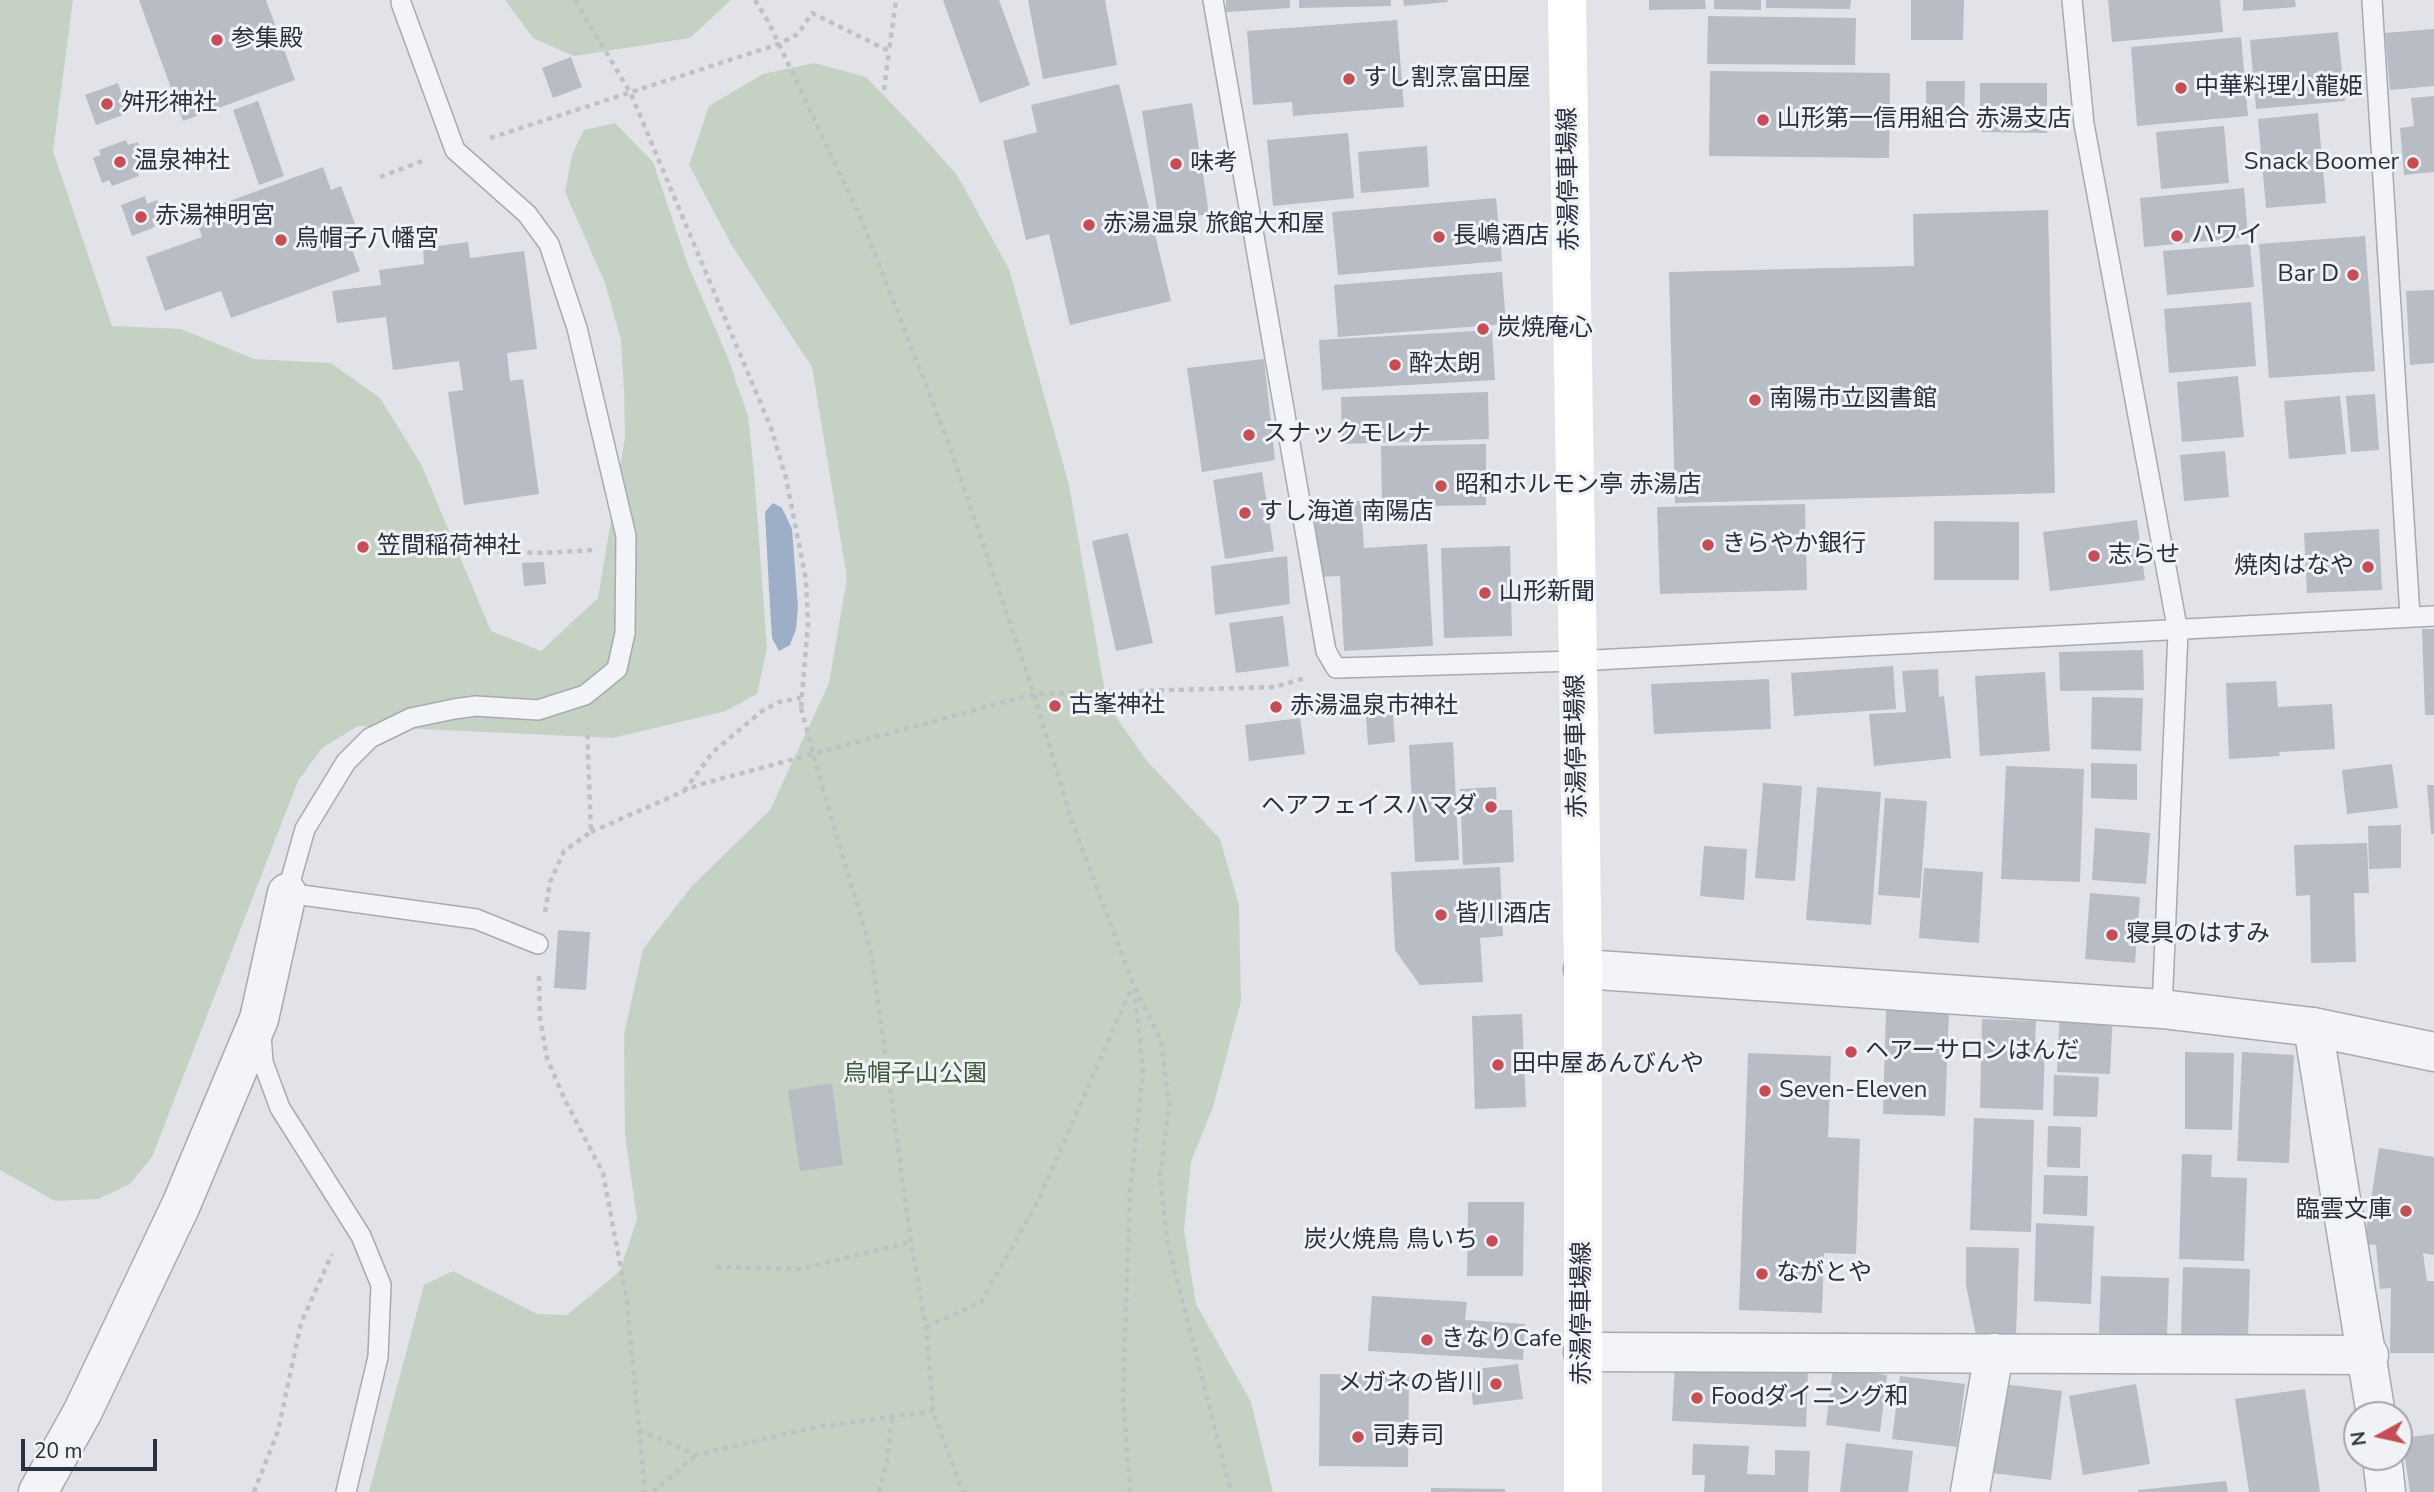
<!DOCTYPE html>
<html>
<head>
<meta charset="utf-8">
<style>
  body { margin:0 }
  #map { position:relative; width:2434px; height:1492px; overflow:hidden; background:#e1e3e9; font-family:"Nunito Sans",sans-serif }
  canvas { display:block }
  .north { position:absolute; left:2343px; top:1401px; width:70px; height:70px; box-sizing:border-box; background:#f0f2f6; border:2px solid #a1a4ad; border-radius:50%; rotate:262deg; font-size:19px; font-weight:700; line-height:28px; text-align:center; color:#2a303f }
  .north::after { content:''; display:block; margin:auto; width:24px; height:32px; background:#c64d56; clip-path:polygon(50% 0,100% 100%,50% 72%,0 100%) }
  .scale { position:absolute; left:21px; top:1439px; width:136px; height:32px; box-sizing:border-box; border:4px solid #2a303f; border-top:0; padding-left:9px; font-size:21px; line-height:24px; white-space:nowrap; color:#2a303f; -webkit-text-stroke:5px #f0f2f6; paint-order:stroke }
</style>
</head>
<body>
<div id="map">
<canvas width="2434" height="1492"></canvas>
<div class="north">N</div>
<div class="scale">20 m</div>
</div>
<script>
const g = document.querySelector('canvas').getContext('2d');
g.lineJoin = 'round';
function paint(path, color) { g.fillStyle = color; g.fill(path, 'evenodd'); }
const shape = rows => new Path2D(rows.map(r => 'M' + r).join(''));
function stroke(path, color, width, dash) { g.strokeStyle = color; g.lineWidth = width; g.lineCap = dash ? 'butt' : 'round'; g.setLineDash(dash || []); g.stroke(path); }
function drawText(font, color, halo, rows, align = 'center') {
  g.font = font + ' "Nunito Sans","Noto Sans JP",sans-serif'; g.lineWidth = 6; g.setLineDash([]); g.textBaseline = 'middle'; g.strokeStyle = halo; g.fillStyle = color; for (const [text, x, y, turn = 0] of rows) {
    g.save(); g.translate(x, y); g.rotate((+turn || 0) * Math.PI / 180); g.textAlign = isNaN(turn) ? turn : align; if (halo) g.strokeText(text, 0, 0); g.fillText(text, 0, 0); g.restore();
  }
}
const green = shape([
  [0,0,73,0,53,151,112,326,181,329,254,359,331,363,380,398,421,464,491,631,541,651,598,598,625,437,624,392,621,340,605,283,565,192,572,155,584,130,615,123,653,162,688,265,728,358,748,416,754,472,767,648,757,694,726,711,613,738,358,726,322,748,298,781,152,1157,130,1184,98,1199,55,1201,0,1170],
  [505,0,731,0,690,38,574,56,533,38],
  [814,63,866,77,915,128,957,175,1009,269,1069,485,1107,704,1147,761,1220,839,1239,905,1241,1001,1213,1107,1191,1162,1184,1230,1196,1304,1251,1402,1273,1492,369,1492,424,1285,453,1271,537,1314,567,1315,620,1271,637,1219,625,1135,624,1034,643,949,692,886,770,810,829,683,847,578,812,367,731,244,689,165,709,106,763,74]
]);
const water = shape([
  [773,503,782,508,792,529,798,607,796,629,790,645,779,651,772,638,769,589,765,512]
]);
const building = shape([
  [139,0,266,0,295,80,183,121],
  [943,0,999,0,1030,85,980,103],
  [1028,0,1105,0,1117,65,1043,79],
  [1226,0,1290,0,1290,8,1226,12],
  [1299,0,1391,0,1391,6,1299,8],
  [1403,0,1447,0,1448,2,1404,6],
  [1649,0,1705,0,1706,9,1649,10],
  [1714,0,1761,0,1761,10,1714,9],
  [1766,0,1851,0,1850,9,1766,8],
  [1911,0,1964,0,1963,40,1911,40],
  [2108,0,2220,0,2223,32,2112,42],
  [2243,0,2295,0,2296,7,2243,11],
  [1708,16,1856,18,1855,65,1707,64],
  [1397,20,1404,107,1293,116,1292,102,1253,105,1247,31],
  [2434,29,2434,86,2390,90,2385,33],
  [2338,32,2345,101,2256,109,2250,40],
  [2241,37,2248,116,2137,126,2131,47],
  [571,57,582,87,553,98,542,68],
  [1710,71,1890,73,1889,158,1709,156],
  [1926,81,1965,81,1964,127,1926,126],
  [118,83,128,113,96,125,85,95],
  [1980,83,2047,83,2047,133,1980,132],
  [1119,84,1171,301,1070,325,1049,234,1026,240,1003,141,1037,132,1031,105],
  [2434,96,2434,172,2404,175,2400,128,2414,126,2411,98],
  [258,101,284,176,259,185,233,110],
  [1192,103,1209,214,1159,222,1142,111],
  [2318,113,2326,203,2266,208,2258,119],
  [2224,126,2229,183,2161,189,2156,132],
  [1348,133,1354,198,1273,206,1267,140],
  [126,140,128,145,138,142,146,166,137,170,139,176,112,186,109,180,102,183,93,158,101,155,99,150],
  [1427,146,1429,187,1361,193,1358,152],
  [323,167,331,190,341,186,361,240,350,244,360,271,231,318,221,291,165,311,146,257,202,237,194,214],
  [2244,188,2248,237,2144,247,2140,198],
  [145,196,147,204,157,200,163,215,152,219,155,227,132,236,121,205],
  [1496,198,1502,261,1338,275,1332,212],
  [2048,210,2055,493,1675,503,1669,272,1914,266,1913,214],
  [2365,236,2375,371,2269,378,2259,244],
  [468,242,470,258,524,251,537,349,507,353,510,381,523,379,539,494,464,505,448,392,463,390,459,361,393,370,386,317,337,323,332,291,381,285,379,270,424,264,423,248],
  [2250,244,2254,287,2167,295,2163,251],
  [1502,272,1506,324,1338,337,1334,285],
  [2434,290,2434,363,2410,365,2406,291],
  [2251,302,2256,366,2169,373,2164,309],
  [1492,330,1495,380,1322,390,1319,340],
  [1264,359,1275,460,1202,472,1187,368],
  [2238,376,2244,437,2182,442,2177,382],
  [1488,392,1489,439,1342,444,1341,397],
  [2375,394,2379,450,2351,452,2346,396],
  [2340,396,2346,454,2289,459,2284,401],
  [1486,444,1486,505,1382,507,1381,446],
  [2225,451,2229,497,2184,501,2180,455],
  [1262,472,1274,551,1225,559,1213,480],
  [1361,501,1364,548,1427,544,1433,646,1344,651,1340,576,1319,577,1314,503],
  [1805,504,1807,590,1660,594,1657,507],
  [2137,520,2145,580,2050,591,2043,532],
  [1934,521,2019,522,2019,580,1934,580],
  [2379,529,2382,590,2307,593,2304,533],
  [1128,533,1153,643,1116,651,1092,541],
  [1510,546,1512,636,1444,638,1441,548],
  [1287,556,1290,604,1215,615,1211,566],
  [544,562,546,584,524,586,522,563],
  [1283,616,1289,666,1236,673,1229,623],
  [2422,629,2434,629,2434,715,2425,715],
  [2143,650,2144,690,2060,691,2059,652],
  [1893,666,1896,709,1794,716,1791,673],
  [1938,669,1939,697,1944,696,1951,758,1874,766,1869,714,1906,712,1902,671],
  [2045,672,2050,751,1980,756,1975,676],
  [1769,679,1771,729,1654,734,1651,684],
  [2276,681,2278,707,2332,704,2335,749,2279,752,2280,756,2229,759,2226,683],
  [2092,697,2143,698,2141,751,2091,749],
  [1281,701,1282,712,1271,713,1269,702],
  [1393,714,1395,742,1368,745,1366,717],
  [1300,718,1305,754,1249,761,1245,725],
  [1453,742,1459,860,1415,862,1409,745],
  [2091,763,2137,764,2137,800,2091,798],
  [2392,764,2398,808,2347,814,2342,770],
  [2006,766,2084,769,2080,882,2001,879],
  [1763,783,1802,786,1795,881,1755,878],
  [2427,785,2434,785,2434,834,2431,834],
  [1496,787,1497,810,1512,810,1514,862,1463,865,1460,789],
  [1817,787,1881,792,1871,925,1806,920],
  [1885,798,1927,801,1920,898,1878,895],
  [2401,825,2401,868,2369,869,2368,826],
  [2095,828,2150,833,2146,884,2092,880],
  [2367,843,2369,893,2354,893,2356,962,2311,963,2310,895,2296,896,2294,845],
  [1704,846,1747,849,1744,900,1700,896],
  [1500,867,1503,936,1480,938,1483,982,1420,985,1395,950,1391,872],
  [1924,868,1983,872,1979,943,1919,938],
  [2090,893,2140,897,2135,963,2085,959],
  [558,930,590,932,586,990,554,988],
  [1886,1009,1949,1011,1945,1116,1883,1114],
  [2060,1009,2113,1011,2110,1074,2057,1072],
  [1522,1014,1526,1107,1475,1109,1472,1016],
  [1982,1019,2036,1021,2035,1043,2045,1043,2043,1110,1980,1108],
  [2185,1052,2234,1053,2232,1130,2185,1129],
  [2242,1052,2294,1055,2289,1163,2237,1161],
  [1748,1053,1831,1056,1828,1137,1860,1139,1856,1254,1824,1253,1822,1313,1739,1310],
  [2054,1075,2099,1077,2097,1117,2053,1116],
  [832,1083,843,1165,800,1171,788,1090],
  [1974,1118,2034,1120,2031,1232,1970,1230],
  [2048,1126,2081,1127,2080,1168,2047,1167],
  [2379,1148,2434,1157,2434,1255,2423,1253,2427,1281,2434,1281,2434,1353,2390,1353,2391,1288,2380,1289,2376,1245,2364,1244],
  [2182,1154,2212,1155,2211,1177,2247,1178,2244,1261,2179,1259],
  [2044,1175,2088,1176,2087,1216,2043,1214],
  [1468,1202,1524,1202,1523,1276,1467,1276],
  [2036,1223,2094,1226,2091,1304,2034,1301],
  [1966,1247,2019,1248,2016,1337,1976,1335,1966,1285],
  [2183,1267,2250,1269,2248,1337,2181,1335],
  [2101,1276,2169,1278,2167,1335,2099,1333],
  [1372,1296,1467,1302,1465,1320,1525,1324,1523,1360,1368,1351],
  [1675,1363,1808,1369,1806,1427,1672,1421],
  [1518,1364,1523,1399,1473,1405,1469,1370],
  [1833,1368,1887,1375,1880,1432,1826,1425],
  [1320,1374,1409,1375,1408,1467,1319,1466],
  [1900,1376,1965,1384,1957,1447,1892,1439],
  [2003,1384,2062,1391,2051,1480,1992,1473],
  [2136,1384,2150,1464,2083,1475,2069,1396],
  [2305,1389,2320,1492,2249,1492,2235,1399],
  [2434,1434,2434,1492,2410,1492,2402,1438],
  [1846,1443,1913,1451,1908,1492,1840,1492],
  [1693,1444,1749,1446,1747,1474,1775,1475,1775,1450,1810,1451,1808,1492,1704,1492,1705,1475,1692,1475],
  [2226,1481,2228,1492,2138,1492,2138,1490],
  [1431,1488,1505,1489,1505,1492,1431,1492]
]);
const path = shape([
  [575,0,631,94,771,428,786,478,806,580,808,624,801,708],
  [755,0,768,21,862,221,949,444,1034,694,1072,822,1133,983,1161,1041,1169,1105,1160,1175,1167,1240,1231,1492],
  [884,90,889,51],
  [490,138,779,44,798,34,812,13,889,51,896,0],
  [380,177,425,160],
  [378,541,445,550,544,553,593,550],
  [822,787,871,951,911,1242,926,1327,933,1411,963,1492],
  [684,791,713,752,762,711,779,702,801,698],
  [591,832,698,785,1034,694,1275,687,1305,678],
  [545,912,550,882,564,851,591,832,587,727],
  [539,976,540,1018,547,1058,564,1098,603,1173,627,1301,645,1492],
  [716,1267,801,1269,911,1242],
  [926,1327,981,1302,1038,1201,1132,987],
  [639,1430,696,1455,811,1428,933,1411],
  [254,1492,278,1431,301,1323,332,1254],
  [653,1492,696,1455],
  [879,1492,887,1461,892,1416],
  [1130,1492,1123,1394,1130,1190,1143,1072,1134,987]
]);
const service = shape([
  [1213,0,1326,651,1336,668,1576,661,2434,616],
  [2072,0,2084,124,2178,632,2162,1009],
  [2372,0,2410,616],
  [401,3,455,150,527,214,549,244,577,328,626,536,625,633,617,669,585,695,538,710,476,706,454,709,411,718,370,738,346,762,305,829,287,893,476,919,538,944],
  [261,1034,263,1062,280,1108,361,1236,381,1285,378,1357,346,1492]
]);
const minor = shape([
  [2313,1027,2376,1415],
  [1583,1352,2369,1355],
  [2382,1457,2386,1492],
  [38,1492,83,1411,181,1205,259,1019,287,893],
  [1970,1492,1994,1353]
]);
const tertiary = shape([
  [1583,969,2162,1009,2313,1027,2434,1052]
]);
const secondary = shape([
  [1567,0,1583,969,1583,1492]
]);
const pathBridge = shape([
  [801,708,822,787]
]);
const markers = [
  [217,40,7,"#c64d56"],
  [1349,79,7,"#c64d56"],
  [2181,88,7,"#c64d56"],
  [107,104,7,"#c64d56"],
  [1763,120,7,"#c64d56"],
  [120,162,7,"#c64d56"],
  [2413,163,7,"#c64d56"],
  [1176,164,7,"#c64d56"],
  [141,217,7,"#c64d56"],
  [1089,225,7,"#c64d56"],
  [2177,236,7,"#c64d56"],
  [1439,237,7,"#c64d56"],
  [281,240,7,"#c64d56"],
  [2353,275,7,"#c64d56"],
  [1483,329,7,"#c64d56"],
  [1395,365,7,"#c64d56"],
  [1755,400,7,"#c64d56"],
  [1249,435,7,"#c64d56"],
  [1441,486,7,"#c64d56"],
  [1245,513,7,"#c64d56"],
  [1708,545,7,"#c64d56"],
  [363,547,7,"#c64d56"],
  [2094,556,7,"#c64d56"],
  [2368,567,7,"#c64d56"],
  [1485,593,7,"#c64d56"],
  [1055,706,7,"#c64d56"],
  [1276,707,7,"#c64d56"],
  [1491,807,7,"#c64d56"],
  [1441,915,7,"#c64d56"],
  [2112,935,7,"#c64d56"],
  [1851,1052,7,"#c64d56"],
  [1498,1065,7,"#c64d56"],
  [1765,1091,7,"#c64d56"],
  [2406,1211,7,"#c64d56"],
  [1492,1241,7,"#c64d56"],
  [1762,1274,7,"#c64d56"],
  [1427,1340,7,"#c64d56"],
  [1496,1384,7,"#c64d56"],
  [1697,1398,7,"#c64d56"],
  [1358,1437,7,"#c64d56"]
];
const poiNames = [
  ["参集殿",231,40],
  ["すし割烹富田屋",1363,79],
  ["中華料理小龍姫",2195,88],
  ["舛形神社",121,104],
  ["山形第一信用組合 赤湯支店",1777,120],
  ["温泉神社",134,162],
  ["Snack Boomer",2399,163,"right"],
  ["味考",1190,164],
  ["赤湯神明宮",155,217],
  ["赤湯温泉 旅館大和屋",1103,225],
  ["ハワイ",2191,236],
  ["長嶋酒店",1453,237],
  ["烏帽子八幡宮",295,240],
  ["Bar D",2339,275,"right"],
  ["炭焼庵心",1497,329],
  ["酔太朗",1409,365],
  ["南陽市立図書館",1769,400],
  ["スナックモレナ",1263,435],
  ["昭和ホルモン亭 赤湯店",1455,486],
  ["すし海道 南陽店",1259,513],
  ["きらやか銀行",1722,545],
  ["笠間稲荷神社",377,547],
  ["志らせ",2108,556],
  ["焼肉はなや",2354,567,"right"],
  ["山形新聞",1499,593],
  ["古峯神社",1069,706],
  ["赤湯温泉市神社",1290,707],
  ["ヘアフェイスハマダ",1477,807,"right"],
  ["皆川酒店",1455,915],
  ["寝具のはすみ",2126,935],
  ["ヘアーサロンはんだ",1865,1052],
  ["田中屋あんびんや",1512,1065],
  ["Seven-Eleven",1779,1091],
  ["臨雲文庫",2392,1211,"right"],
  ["炭火焼鳥 鳥いち",1478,1241,"right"],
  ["ながとや",1776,1274],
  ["きなりCafe",1441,1340],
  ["メガネの皆川",1482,1384,"right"],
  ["Foodダイニング和",1711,1398],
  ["司寿司",1372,1437]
];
const streetNames = [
  ["赤湯停車場線",1570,179,-91],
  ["赤湯停車場線",1578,746,-91],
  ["赤湯停車場線",1583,1313,-90]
];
const parkNames = [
  ["烏帽子山公園",915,1075]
];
paint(green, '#c5d2c3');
paint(water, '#9eaec7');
paint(building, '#b8bcc5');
stroke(service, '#a6aab3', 22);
stroke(minor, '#a6aab3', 41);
stroke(tertiary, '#a6aab3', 41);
stroke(path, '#bfc1c7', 4.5, [5, 5]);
stroke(service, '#f3f4f7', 19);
stroke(minor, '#f3f4f7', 38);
stroke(tertiary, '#f3f4f7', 38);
stroke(secondary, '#fff', 38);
stroke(pathBridge, '#bfc1c7', 4.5, [5, 5]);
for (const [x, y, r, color] of markers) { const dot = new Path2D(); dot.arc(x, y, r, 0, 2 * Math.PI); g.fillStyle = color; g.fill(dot); stroke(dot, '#f0f2f6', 2.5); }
drawText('24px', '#2a303f', '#f0f2f6', poiNames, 'left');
drawText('24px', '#2a303f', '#f0f2f6', streetNames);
drawText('24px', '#3c5a38', '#f0f2f6', parkNames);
</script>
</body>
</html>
